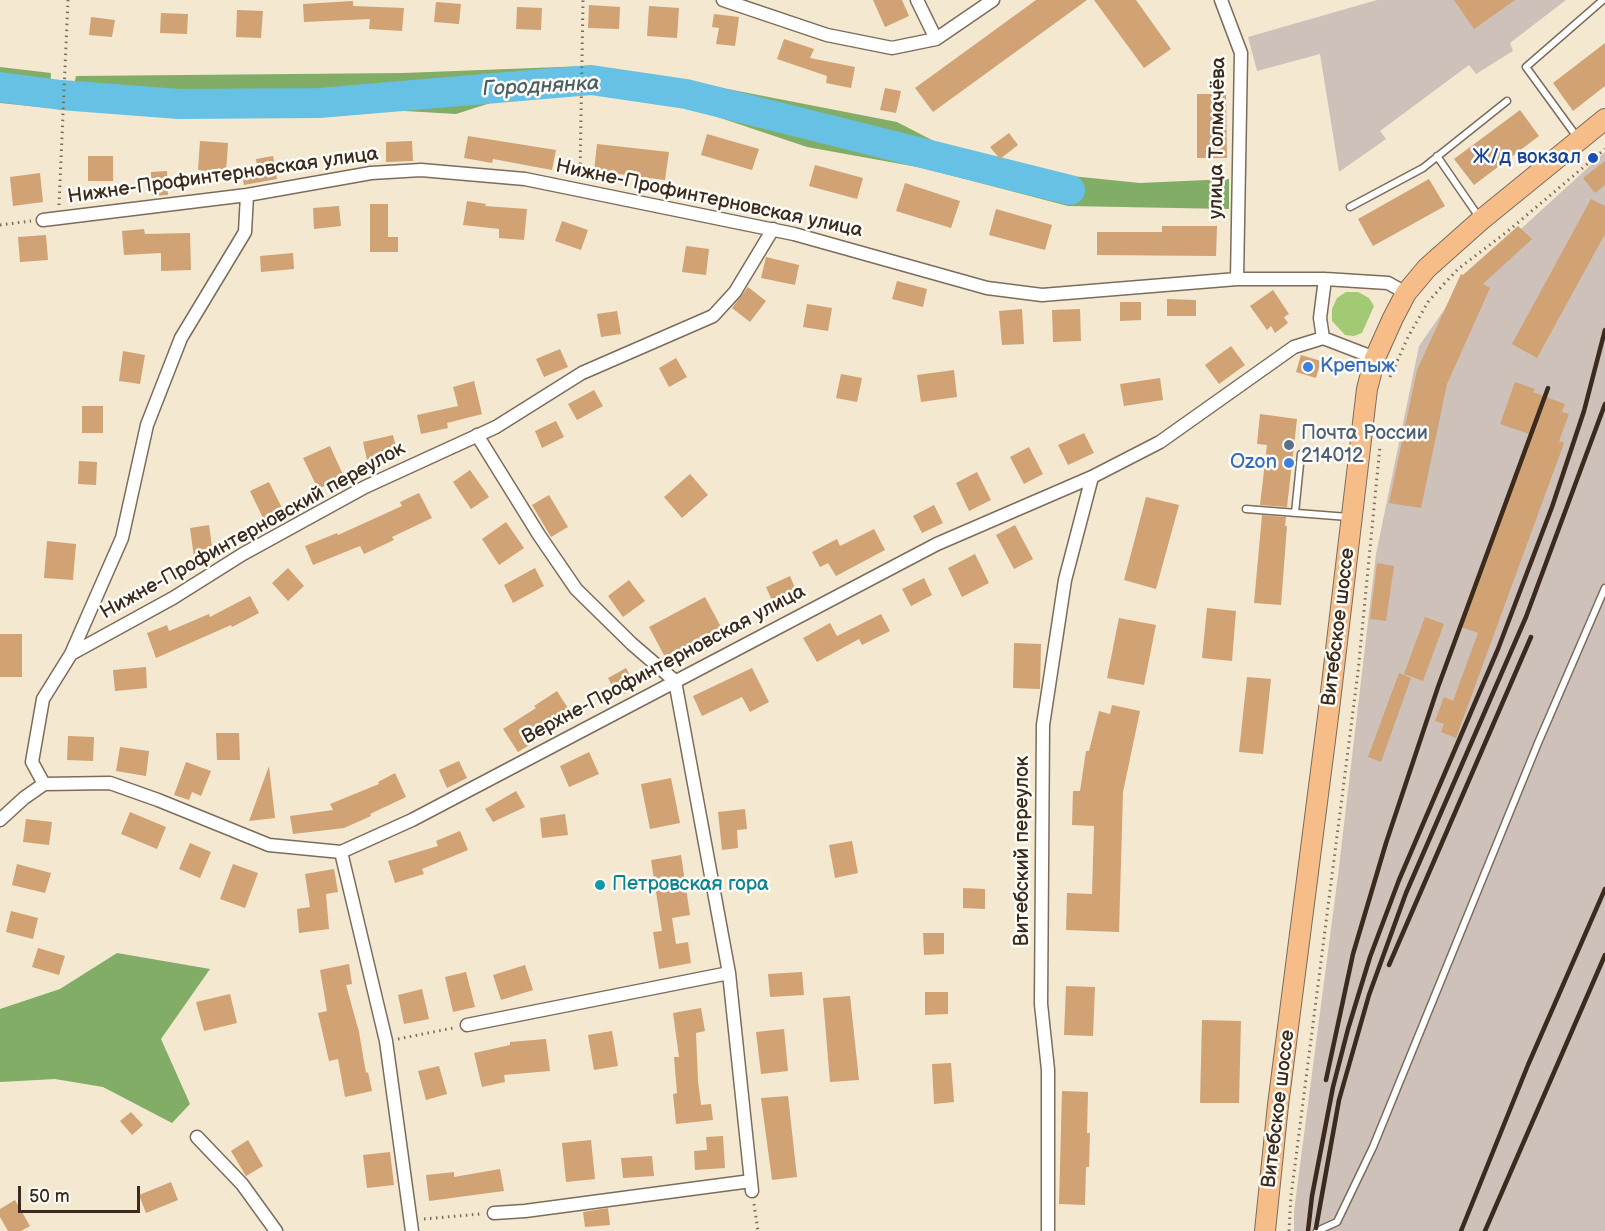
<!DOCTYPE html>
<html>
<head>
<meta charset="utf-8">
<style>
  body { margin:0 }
  #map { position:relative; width:1605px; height:1231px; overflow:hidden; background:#f4e8d0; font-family:"Balsamiq Sans",sans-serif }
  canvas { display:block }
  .scale { position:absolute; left:18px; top:1186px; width:122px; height:27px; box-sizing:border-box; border:3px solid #3b2a1e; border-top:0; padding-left:8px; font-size:18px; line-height:21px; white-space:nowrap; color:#3b2a1e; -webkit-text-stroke:4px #fdfcf7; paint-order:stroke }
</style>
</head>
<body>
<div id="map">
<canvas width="1605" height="1231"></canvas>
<div class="scale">50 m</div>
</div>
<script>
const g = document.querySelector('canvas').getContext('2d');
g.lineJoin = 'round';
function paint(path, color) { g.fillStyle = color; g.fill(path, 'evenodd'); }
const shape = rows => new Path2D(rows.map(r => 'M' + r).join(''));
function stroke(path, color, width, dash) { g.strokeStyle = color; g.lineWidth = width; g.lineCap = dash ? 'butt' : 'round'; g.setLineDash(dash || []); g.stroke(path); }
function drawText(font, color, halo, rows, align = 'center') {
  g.font = font + ' "Balsamiq Sans",sans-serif'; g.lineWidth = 5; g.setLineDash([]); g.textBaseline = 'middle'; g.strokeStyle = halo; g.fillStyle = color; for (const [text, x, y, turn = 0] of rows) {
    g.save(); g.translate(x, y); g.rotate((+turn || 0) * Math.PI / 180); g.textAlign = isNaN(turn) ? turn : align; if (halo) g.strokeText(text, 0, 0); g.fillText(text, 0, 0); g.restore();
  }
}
const industrial = shape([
  [1377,0,1566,0,1510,43,1513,51,1476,74,1469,65,1380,131,1386,139,1339,172,1320,54,1257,71,1248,37],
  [1605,152,1605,1231,1294,1231,1294,1211,1338,875,1376,554,1419,346,1464,281]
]);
const green = shape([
  [1346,292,1358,292,1369,298,1374,306,1362,333,1354,336,1345,335,1332,321,1332,309,1337,298]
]);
const forest = shape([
  [586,66,707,85,897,122,955,152,1042,173,1140,183,1229,179,1229,209,1068,206,923,168,807,147,655,96,528,91,456,114,370,109,69,107,76,76,403,73],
  [0,67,51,73,48,108,0,103],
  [117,953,210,969,161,1039,190,1104,172,1123,103,1087,55,1079,0,1082,0,1009,60,989]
]);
const river = shape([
  [0,87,61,95,179,104,319,103,591,80,686,94,1070,190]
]);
const building = shape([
  [873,0,902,0,909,16,885,27],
  [1036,0,1087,0,933,112,915,88],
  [1094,0,1136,0,1171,49,1144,68],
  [1454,0,1515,0,1474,29],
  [353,1,353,6,404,8,402,31,369,29,370,19,304,22,303,4],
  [436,2,461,4,459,24,434,22],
  [589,5,620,7,619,29,588,28],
  [649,6,679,8,677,38,647,36],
  [517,7,542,8,541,30,516,29],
  [237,10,263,11,261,38,236,37],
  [161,13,188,14,187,34,160,33],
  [714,14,739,17,735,46,716,44,719,28,712,27],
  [91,17,115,20,112,37,89,35],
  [784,39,814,49,810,58,855,67,851,88,826,83,827,76,777,59],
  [1605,43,1605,86,1573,111,1553,83],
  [885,88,901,91,896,113,880,110],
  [1197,94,1226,94,1227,158,1197,158],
  [1520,110,1539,136,1474,185,1454,159],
  [1009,133,1018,145,1000,159,990,147],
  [707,134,759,149,752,170,701,155],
  [468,136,556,150,552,170,493,159,492,163,464,158],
  [200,141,228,143,226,173,198,170],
  [412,141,413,161,386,162,386,142],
  [597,144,669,152,665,180,594,171],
  [88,156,113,156,113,181,88,181],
  [273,156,277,179,244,185,241,168,257,165,256,159],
  [1605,161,1605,185,1595,193,1583,178],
  [815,165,863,178,857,199,809,186],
  [167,171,168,195,152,196,151,172],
  [40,173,43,202,13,206,10,177],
  [1429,179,1445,206,1373,246,1358,219],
  [905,183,960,201,951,228,896,211],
  [1591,199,1605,206,1605,234,1537,358,1512,344],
  [467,201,486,204,485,206,527,209,524,240,499,238,499,229,463,225],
  [370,204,388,204,388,237,398,237,398,252,370,252],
  [339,206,341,226,314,229,313,208],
  [996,209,1052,225,1045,250,989,235],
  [562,221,588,230,581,250,555,241],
  [1162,226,1217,226,1216,256,1097,255,1097,232,1162,232],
  [1518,226,1532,239,1483,284,1490,288,1447,384,1421,508,1389,503,1417,370,1461,274,1463,275],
  [144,229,145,234,190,233,191,270,161,271,161,253,124,255,122,231],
  [46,235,48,260,20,262,18,237],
  [686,246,709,249,706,275,682,272],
  [293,253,294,269,261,272,260,256],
  [766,257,799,265,795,285,761,278],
  [897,281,927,289,923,307,892,299],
  [748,287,766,301,750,322,732,308],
  [1273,290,1289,314,1284,317,1288,323,1275,333,1271,326,1267,330,1250,306],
  [1167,299,1196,300,1196,316,1167,316],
  [1120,302,1141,302,1141,320,1120,321],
  [807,304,832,308,828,331,803,327],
  [1022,309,1024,344,1002,345,999,311],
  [1080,309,1081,341,1053,342,1052,310],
  [617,311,621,334,601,337,597,314],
  [1231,346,1245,365,1219,384,1205,365],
  [560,349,568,367,544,377,536,359],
  [123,351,145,355,140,384,119,381],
  [1301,355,1321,361,1316,378,1296,372],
  [676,358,687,377,669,387,659,368],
  [954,370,957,397,921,402,917,375],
  [841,374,862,378,857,402,836,398],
  [1160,378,1163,400,1124,406,1120,384],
  [474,381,482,414,447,423,448,428,421,434,417,415,458,406,453,387],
  [1515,382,1535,389,1533,392,1565,404,1562,412,1569,414,1559,441,1564,443,1456,738,1441,732,1444,724,1435,721,1444,697,1453,701,1478,633,1461,627,1532,435,1500,424],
  [594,390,603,406,577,420,568,404],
  [82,406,103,406,103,433,82,433],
  [1260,414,1297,419,1287,507,1260,505,1267,445,1257,444],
  [556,421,564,437,542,448,535,431],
  [1084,433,1094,453,1068,465,1058,445],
  [393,435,397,452,367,460,363,442],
  [330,446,344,477,318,489,303,458],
  [1029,447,1043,474,1024,484,1010,457],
  [79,461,97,462,96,485,78,484],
  [470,470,489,497,471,509,453,482],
  [977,472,991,500,969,511,956,483],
  [690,474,708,495,682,518,664,497],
  [269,482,282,508,263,518,250,491],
  [419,493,432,518,392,537,394,540,364,554,360,546,313,565,305,546,337,533,338,535,402,506,400,502],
  [549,495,568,527,551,537,532,505],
  [1146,497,1179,505,1156,589,1124,580],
  [934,505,943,523,922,533,913,516],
  [1262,515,1286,517,1285,526,1287,526,1281,605,1254,603],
  [506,522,524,548,499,565,482,539],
  [209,525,213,554,194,557,190,528],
  [1015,525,1033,559,1014,569,996,535],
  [874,529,885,550,836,576,828,563,820,567,812,552,837,539,840,546],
  [47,541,76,544,73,580,44,578],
  [975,554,989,583,962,597,948,568],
  [1377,563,1394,566,1386,621,1370,619],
  [288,568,304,586,288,601,272,583],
  [535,568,544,586,513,603,504,585],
  [790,576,798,595,774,605,766,587],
  [924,578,932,595,911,606,902,589],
  [629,580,645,601,623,617,608,596],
  [250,596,259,613,232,627,231,625,156,658,147,633,167,625,169,631,209,614,210,617],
  [705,597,721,627,665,657,649,627],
  [1207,608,1236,611,1232,661,1202,658],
  [881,614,890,631,862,645,859,639,817,662,803,638,830,623,837,636],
  [1425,617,1444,624,1423,681,1404,674],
  [1119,618,1156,625,1144,685,1107,678],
  [0,634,22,634,22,677,0,677],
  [1014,643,1041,644,1040,689,1013,688],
  [146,667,147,688,115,691,113,670],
  [626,668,636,687,618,697,608,678],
  [752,668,769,702,750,712,742,697,702,716,693,696],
  [1399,673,1411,678,1381,762,1368,757],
  [1247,677,1271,679,1263,754,1239,752],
  [557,691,571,713,534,737,536,741,518,752,503,729,536,708,534,706],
  [1112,705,1140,711,1123,792,1119,932,1066,930,1067,893,1092,894,1094,826,1072,825,1073,791,1080,791,1086,751,1089,751,1099,711,1110,714],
  [216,733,239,733,240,760,217,760],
  [68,736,94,737,93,761,67,760],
  [120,747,149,751,146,776,116,771],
  [589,752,599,774,569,787,560,766],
  [459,761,467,778,447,788,439,770],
  [186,762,211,771,201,796,192,792,189,800,174,795],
  [269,766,275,818,249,821],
  [395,773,406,797,370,814,371,816,344,828,293,834,290,816,333,810,330,804,379,784,378,782],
  [671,778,680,823,650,829,641,784],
  [516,791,525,807,493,822,485,809],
  [745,809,747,829,737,830,738,848,722,850,718,812],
  [130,812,166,827,157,849,121,834],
  [565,814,568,835,542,838,540,818],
  [26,819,52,822,49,845,23,842],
  [460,831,468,850,422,869,424,874,395,883,388,861,438,846,436,841],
  [852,841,858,873,835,878,829,845],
  [190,843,211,852,200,878,179,869],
  [681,855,690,915,672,918,676,944,688,942,691,963,659,969,653,932,662,931,651,860],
  [17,864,51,873,45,893,12,885],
  [233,864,258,873,245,908,220,899],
  [334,869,338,892,326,894,329,929,299,933,297,909,310,907,305,874],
  [963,888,985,889,985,909,963,908],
  [11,911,38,918,33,939,6,932],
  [923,933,944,933,944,954,924,955],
  [38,948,65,956,59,975,32,967],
  [349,964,352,984,346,985,359,1032,366,1073,368,1072,372,1091,345,1097,338,1059,329,1061,318,1013,327,1011,320,970],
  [525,965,533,990,501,1000,493,975],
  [466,972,475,1007,453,1012,445,977],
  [802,972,804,995,770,997,768,974],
  [1066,986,1095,987,1093,1036,1064,1035],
  [422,989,429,1019,404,1024,398,995],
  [925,992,948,992,948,1014,925,1015],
  [230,994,237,1023,204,1031,196,1002],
  [850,996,859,1080,830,1082,823,998],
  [701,1008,705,1031,696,1033,698,1081,701,1105,711,1104,713,1120,676,1124,673,1094,677,1093,674,1057,679,1057,673,1013],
  [1202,1020,1241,1021,1239,1103,1200,1103],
  [784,1029,788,1071,761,1074,756,1032],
  [612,1031,618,1066,594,1070,588,1035],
  [546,1039,550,1071,504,1075,505,1082,482,1087,474,1053,510,1045,510,1042],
  [951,1063,954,1102,934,1104,932,1064],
  [439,1066,447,1094,426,1100,418,1071],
  [1062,1091,1088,1092,1087,1133,1090,1133,1089,1167,1086,1167,1085,1205,1059,1204],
  [788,1096,797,1177,772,1180,761,1098],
  [131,1112,143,1125,132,1135,120,1121],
  [723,1136,725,1168,695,1170,694,1151,707,1150,706,1137],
  [248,1140,263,1166,246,1176,231,1151],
  [591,1140,595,1179,566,1182,562,1143],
  [390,1152,394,1185,367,1188,363,1155],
  [652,1156,654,1176,623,1178,621,1158],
  [500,1169,504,1191,429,1201,426,1175,454,1172,454,1177],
  [171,1182,178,1200,146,1213,139,1195],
  [15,1200,30,1226,21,1231,8,1231,0,1217,0,1209],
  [608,1208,610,1225,585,1227,583,1212]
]);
const path = shape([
  [580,176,583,0],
  [59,205,68,0],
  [0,225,31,221],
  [1390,377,1408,337,1428,302,1443,285,1458,269,1508,231,1605,149],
  [398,1039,453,1028],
  [754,1204,758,1231],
  [424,1219,480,1214],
  [1289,1231,1291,1196,1358,672,1380,446]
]);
const lane = shape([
  [1577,137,1526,67,1603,0],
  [1437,156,1479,217],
  [1350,207,1423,168,1507,101],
  [1246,509,1348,517],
  [1295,513,1301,454],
  [1317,1231,1337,1222,1373,1147,1538,743,1605,588]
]);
const street = shape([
  [723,0,827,35,892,48,936,39,993,0],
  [917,0,936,39],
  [1221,0,1241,53,1237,279],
  [43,220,247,195,371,173,421,170,525,179,794,234,987,288,1042,295,1237,279,1325,279,1388,283,1406,293],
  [1323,338,1320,318,1325,279],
  [477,435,539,535,576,589,632,644,675,681,729,973,752,1191],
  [71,654,122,538,147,425,181,338,245,232,247,195],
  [44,784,32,762,43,699,71,654,173,598,243,554,365,487,496,427,582,373,713,316,735,292,773,229],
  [0,820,24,798,44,784,110,783,158,800,269,845,341,852,412,820,937,544,1092,477,1160,442,1294,347,1323,338,1375,358],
  [341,852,386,1041,412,1231],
  [467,1025,729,973],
  [197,1137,242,1184,276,1231],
  [494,1213,525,1211,751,1181],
  [1048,1231,1048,1070,1041,1004,1043,725,1065,580,1092,477]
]);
const primary = shape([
  [1265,1231,1278,1105,1329,709,1367,389,1375,358,1393,318,1406,293,1427,268,1481,220,1605,119]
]);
const rail = shape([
  [1389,965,1531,637],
  [1326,1080,1353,954,1386,843,1438,687,1548,388],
  [1316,1228,1339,1100,1369,995,1406,893,1526,617,1605,404],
  [1308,1231,1312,1196,1333,1087,1348,1029,1370,957,1399,880,1498,649,1552,507,1584,411,1605,330],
  [1461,1231,1528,1065,1605,889],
  [1485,1231,1605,955]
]);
const markers = [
  [1593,158,6,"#1a4fb4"],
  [1308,367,6,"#3f7fe0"],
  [1289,445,6,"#5c6f8a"],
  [1289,463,6,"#3f7fe0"],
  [600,885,6,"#0f9aa8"]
];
const streetNames = [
  ["улица Толмачёва",1218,138,-89],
  ["Нижне-Профинтерновская улица",223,176,-8],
  ["Нижне-Профинтерновская улица",709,199,12],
  ["Нижне-Профинтерновский переулок",253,531,-29],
  ["Витебское шоссе",1339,627,-83],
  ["Верхне-Профинтерновская улица",664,665,-28],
  ["Витебский переулок",1023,851,-90],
  ["Витебское шоссе",1279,1109,-83]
];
const transitNames = [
  ["Ж/д вокзал",1581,158]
];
const shopNames = [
  ["Крепыж",1320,367],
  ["Ozon",1277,463,"right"]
];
const serviceNames = [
  ["Почта России",1301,434],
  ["214012",1301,457]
];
const cultureNames = [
  ["Петровская гора",612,885]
];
const waterNames = [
  ["Городнянка",541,87,-3]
];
paint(industrial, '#cec1ba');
paint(green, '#a2c974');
paint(forest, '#81ad66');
stroke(river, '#66c1e4', 30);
paint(building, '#d0a274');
stroke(lane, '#7c6c5c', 9);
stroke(street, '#7c6c5c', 15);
stroke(primary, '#7c6c5c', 22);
stroke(path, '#7c6c5c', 3, [1.5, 4.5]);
stroke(lane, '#fff', 6);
stroke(street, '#fff', 12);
stroke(primary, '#f7bd88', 20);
stroke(rail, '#3b2a1e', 4.5);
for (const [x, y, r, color] of markers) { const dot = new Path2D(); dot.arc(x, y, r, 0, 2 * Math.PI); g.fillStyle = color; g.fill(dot); stroke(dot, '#fdfcf7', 2); }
drawText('20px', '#3b2a1e', '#fdfcf7', streetNames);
drawText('20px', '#164399', '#fdfcf7', transitNames, 'right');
drawText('20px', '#366cbe', '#fdfcf7', shopNames, 'left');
drawText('20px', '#4e5e75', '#fdfcf7', serviceNames, 'left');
drawText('20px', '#0d838f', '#fdfcf7', cultureNames, 'left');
drawText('italic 21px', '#4a5f63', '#fdfcf7', waterNames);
</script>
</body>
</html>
